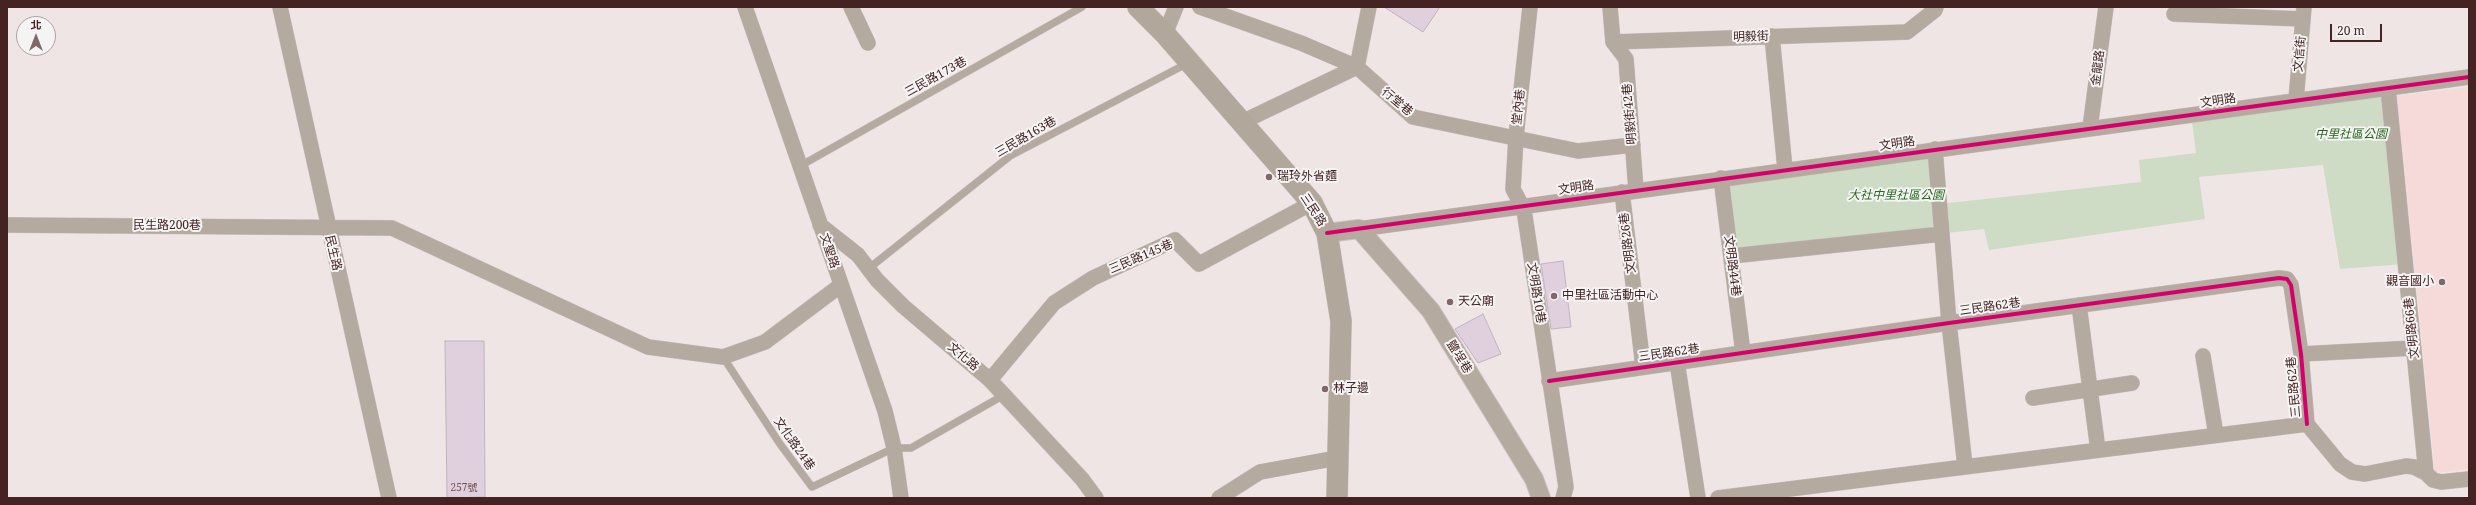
<!DOCTYPE html>
<html>
<head>
<meta charset="utf-8">
<style>
  body { margin:0 }
  #map { position:relative; width:2476px; height:505px; overflow:hidden; background:#f0e5e5; font-family:"Noto Serif","Noto Sans TC",serif }
  canvas { display:block }
  .frame { position:absolute; inset:0; border:8px solid #462323; pointer-events:none }
  .north { position:absolute; left:16px; top:16px; width:40px; height:40px; box-sizing:border-box; background:#f4f4f4; border:1px solid #aea0a0; border-radius:50%; rotate:0deg; font-size:11px; font-weight:700; line-height:16px; text-align:center; color:#462323 }
  .north::after { content:''; display:block; margin:auto; width:14px; height:18px; background:#826767; clip-path:polygon(50% 0,100% 100%,50% 72%,0 100%) }
  .scale { position:absolute; left:2330px; top:24px; width:52px; height:18px; box-sizing:border-box; border:2px solid #462323; border-top:0; padding-left:5px; font-size:12px; line-height:14px; white-space:nowrap; color:#462323; -webkit-text-stroke:3px #f4f4f4; paint-order:stroke }
</style>
</head>
<body>
<div id="map">
<canvas width="2476" height="505"></canvas>
<div class="frame"></div>
<div class="north">北</div>
<div class="scale">20 m</div>
</div>
<script>
const g = document.querySelector('canvas').getContext('2d');
g.lineJoin = 'round';
function paint(path, color) { g.fillStyle = color; g.fill(path, 'evenodd'); }
const shape = rows => new Path2D(rows.map(r => 'M' + r).join(''));
function stroke(path, color, width, dash) { g.strokeStyle = color; g.lineWidth = width; g.lineCap = dash ? 'butt' : 'round'; g.setLineDash(dash || []); g.stroke(path); }
function drawText(font, color, halo, rows, align = 'center') {
  g.font = font + ' "Noto Serif","Noto Sans TC",serif'; g.lineWidth = 4; g.setLineDash([]); g.textBaseline = 'middle'; g.strokeStyle = halo; g.fillStyle = color; for (const [text, x, y, turn = 0] of rows) {
    g.save(); g.translate(x, y); g.rotate((+turn || 0) * Math.PI / 180); g.textAlign = isNaN(turn) ? turn : align; if (halo) g.strokeText(text, 0, 0); g.fillText(text, 0, 0); g.restore();
  }
}
const built = shape([
  [2469,87,2469,469,2435,473,2397,96]
]);
const green = shape([
  [2388,88,2405,264,2340,269,2323,165,2199,177,2205,219,1989,250,1984,229,1731,256,1721,178,1935,149,1939,204,2141,182,2139,160,2196,153,2191,114]
]);
const building = shape([
  [1384,7,1440,7,1423,32,1384,7],
  [1563,261,1571,327,1551,329,1541,264,1563,261],
  [1483,314,1501,354,1478,363,1455,329,1483,314],
  [445,341,484,341,485,497,447,498,445,341]
]);
const service = shape([
  [800,166,1082,7],
  [868,269,1010,156,1188,63],
  [723,357,780,444,812,487,894,448,911,448,1004,395]
]);
const minor = shape([
  [280,7,389,498],
  [745,7,885,411,894,448,901,498],
  [851,7,868,43],
  [1200,7,1301,43,1357,67,1413,117,1578,151,1633,145],
  [1530,7,1516,137,1513,189,1524,210,1566,487,1563,498],
  [1610,7,1613,42,1907,32,1935,10,1936,7],
  [2174,14,2303,19],
  [1165,34,1176,7],
  [1772,36,1785,169],
  [1613,42,1626,59,1636,190],
  [2388,88,2426,473],
  [2296,100,2304,7],
  [1242,122,1357,67,1369,7],
  [2090,128,2106,7],
  [1935,149,1949,323,1965,466],
  [1721,178,1743,353],
  [1622,192,1643,366],
  [7,225,392,228,648,347,723,357,765,342,841,285],
  [820,225,858,255,877,280,903,306,990,380,1082,479,1096,498],
  [1359,229,2469,77],
  [1731,256,1942,234],
  [2079,305,2098,450],
  [2301,354,2414,348],
  [2203,356,2216,435],
  [1677,362,1698,498],
  [990,380,1054,303,1093,278,1175,240,1199,264,1312,203],
  [1549,381,1949,323,2279,278,2287,279,2291,285,2301,354,2307,424],
  [2033,398,2132,383],
  [2307,424,2340,464,2352,472,2365,474,2406,466,2414,467,2426,473,2433,480,2441,482,2469,479],
  [1219,498,1260,472,1337,458],
  [1718,498,2307,424]
]);
const tertiary = shape([
  [1327,233,1359,229,1431,311,1534,479,1541,498]
]);
const secondary = shape([
  [1138,7,1165,34,1312,203,1327,233,1341,321,1337,498]
]);
const cycleway = shape([
  [1327,233,2469,77],
  [1549,381,1949,323,2279,278,2287,279,2291,285,2301,354,2307,424]
]);
const markers = [
  [1269,177,4,"#826767"],
  [2442,282,4,"#826767"],
  [1554,296,4,"#826767"],
  [1450,302,4,"#826767"],
  [1325,389,4,"#826767"]
];
const numberNames = [
  ["257號",464,488]
];
const streetNames = [
  ["明毅街",1751,37,-2],
  ["文信街",2300,54,-85],
  ["金龍路",2098,68,-83],
  ["三民路173巷",936,77,-29],
  ["文明路",2218,101,-8],
  ["行堂巷",1397,102,40],
  ["堂內巷",1519,107,-84],
  ["明毅街42巷",1630,114,-95],
  ["三民路163巷",1026,137,-30],
  ["文明路",1897,144,-8],
  ["文明路",1576,188,-8],
  ["三民路",1313,210,57],
  ["民生路200巷",167,226],
  ["文明路26巷",1628,243,-97],
  ["文聖路",829,251,71],
  ["民生路",333,253,77],
  ["三民路145巷",1141,257,-23],
  ["文明路44巷",1732,266,83],
  ["文明路10巷",1536,293,81],
  ["三民路62巷",1990,307,-8],
  ["文明路66巷",2412,328,-96],
  ["三民路62巷",1669,353,-8],
  ["文化路",963,357,40],
  ["鹽埕巷",1459,357,58],
  ["三民路62巷",2294,387,-95],
  ["文化路24巷",794,444,55]
];
const parkNames = [
  ["中里社區公園",2351,135],
  ["大社中里社區公園",1896,196]
];
const poiNames = [
  ["瑞玲外省麵",1277,177],
  ["觀音國小",2434,282,"right"],
  ["中里社區活動中心",1562,296],
  ["天公廟",1458,302],
  ["林子邊",1333,389]
];
paint(built, '#f6d9d9');
paint(green, '#cedcc5');
paint(building, '#e0d0dd');
stroke(building, '#c2b2bf', 1);
stroke(service, '#cdbfbf', 8);
stroke(minor, '#cdbfbf', 16);
stroke(tertiary, '#cdbfbf', 20);
stroke(secondary, '#cdbfbf', 22);
stroke(service, '#b4aaa0', 7);
stroke(minor, '#b4aaa0', 15);
stroke(tertiary, '#b4aaa0', 18);
stroke(secondary, '#b2a79b', 21);
stroke(cycleway, '#d6006c', 4);
for (const [x, y, r, color] of markers) { const dot = new Path2D(); dot.arc(x, y, r, 0, 2 * Math.PI); g.fillStyle = color; g.fill(dot); stroke(dot, '#f4f4f4', 1.5); }
drawText('10px', '#6c4e52', null, numberNames);
drawText('12px', '#462323', '#f4f4f4', streetNames);
drawText('italic 12px', '#29671c', '#f4f4f4', parkNames);
drawText('12px', '#462323', '#f4f4f4', poiNames, 'left');
</script>
</body>
</html>
